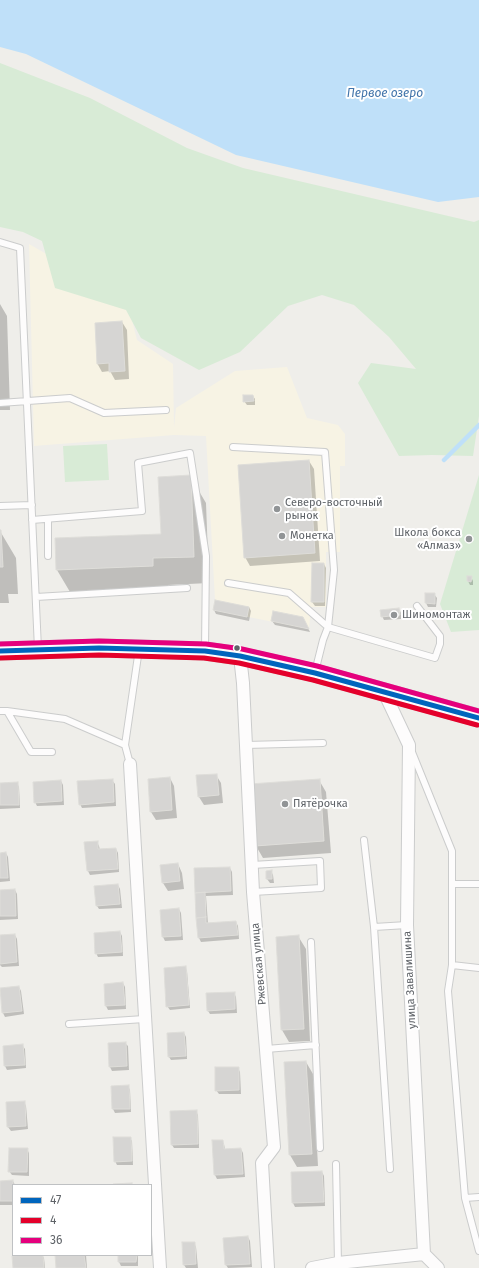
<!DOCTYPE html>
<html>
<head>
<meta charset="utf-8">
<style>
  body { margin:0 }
  #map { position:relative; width:479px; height:1268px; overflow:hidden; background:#efeeea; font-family:"Fira Sans",sans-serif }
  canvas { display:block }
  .legend { position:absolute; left:12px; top:1184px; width:140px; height:72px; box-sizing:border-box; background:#fff; border:1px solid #bfc1c3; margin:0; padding:5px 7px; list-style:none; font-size:12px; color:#5f6368 }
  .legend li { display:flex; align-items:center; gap:8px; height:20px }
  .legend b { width:20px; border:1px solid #bfc1c3 }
</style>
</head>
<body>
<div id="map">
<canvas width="479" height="1268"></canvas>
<ul class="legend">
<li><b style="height:5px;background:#0065bd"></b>47</li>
<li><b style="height:5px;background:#e4002b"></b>4</li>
<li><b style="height:5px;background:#e5007d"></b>36</li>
</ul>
</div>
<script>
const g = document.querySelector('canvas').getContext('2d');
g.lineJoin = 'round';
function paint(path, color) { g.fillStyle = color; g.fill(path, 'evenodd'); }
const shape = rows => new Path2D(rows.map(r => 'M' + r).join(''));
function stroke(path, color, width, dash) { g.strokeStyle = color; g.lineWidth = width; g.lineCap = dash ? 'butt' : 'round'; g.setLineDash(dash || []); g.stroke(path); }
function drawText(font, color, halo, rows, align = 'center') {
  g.font = font + ' "Fira Sans",sans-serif'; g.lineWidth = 4; g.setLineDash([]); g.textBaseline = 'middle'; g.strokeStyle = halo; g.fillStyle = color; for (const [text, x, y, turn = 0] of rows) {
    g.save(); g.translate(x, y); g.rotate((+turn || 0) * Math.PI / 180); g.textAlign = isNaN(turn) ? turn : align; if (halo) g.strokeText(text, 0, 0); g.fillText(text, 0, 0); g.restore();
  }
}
const commercial = shape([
  [29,244,127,300,137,340,173,364,174,428,176,408,235,371,287,367,307,418,338,425,345,434,345,466,340,466,340,552,326,552,326,607,311,607,309,629,213,610,215,600,206,436,174,435,34,446]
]);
const green = shape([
  [0,63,90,98,187,148,243,168,474,222,479,220,479,416,473,456,432,455,399,456,358,383,371,363,416,369,389,337,354,305,322,295,288,306,240,352,199,370,141,338,126,310,55,288,42,241,23,232,0,227],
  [107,444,109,480,65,482,63,446],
  [479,475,479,630,451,632,440,604]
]);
const water = shape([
  [0,0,479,0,479,197,438,202,236,155,26,54,0,47]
]);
const shadow = shape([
  [0,304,7,316,10,410,0,410],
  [122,322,127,330,129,379,115,380,110,371,102,372,97,363],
  [253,396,255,399,255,405,247,405,244,401],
  [309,461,314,469,320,561,250,566,245,557],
  [190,476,206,503,209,583,168,585,168,592,73,597,57,570,162,535],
  [0,531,16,558,18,594,8,594,9,603,0,603],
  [324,564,326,568,325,606,315,606,312,602],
  [471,577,473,581,473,585,470,585,468,581],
  [426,594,434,594,437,598,436,607,428,607,426,603],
  [216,601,249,607,251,611,249,621,216,614,214,610],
  [399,609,401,613,401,619,384,620,382,616],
  [303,618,310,632,275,625,272,621],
  [216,775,221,783,223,803,204,805,199,797],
  [170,778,174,786,177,818,156,820,151,812],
  [112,780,115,784,116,806,82,808,80,804],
  [319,780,326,792,331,853,263,858,256,846],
  [61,781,63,785,64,805,37,806,35,802],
  [17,783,19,787,20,808,0,809,0,784],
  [97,842,99,846,100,850,116,849,118,853,119,872,90,875,88,871,85,843],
  [6,853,8,857,10,881,0,882,0,854],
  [178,864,182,873,184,889,168,891,163,883],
  [230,868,232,872,233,895,206,896,208,924,236,922,238,926,239,939,201,942,199,938,195,869],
  [271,871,273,875,274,883,270,883,267,879],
  [118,885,120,889,122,908,99,909,97,906],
  [15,890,17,894,18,919,0,920,0,891],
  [179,909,181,913,183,940,165,941,163,937,161,911],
  [120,932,122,936,123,956,98,957,96,953],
  [15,935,17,939,19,966,2,967,0,965,0,936],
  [298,936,306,949,310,1041,289,1042,282,1030],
  [185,967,187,971,190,1008,170,1010,167,1006],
  [123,983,125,987,126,1009,108,1010,106,1006],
  [19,987,21,991,24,1014,5,1017,3,1013,0,990],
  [234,993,236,997,237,1013,210,1014,208,1011],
  [184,1033,186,1037,187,1059,171,1060,169,1057],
  [109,1043,125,1043,128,1046,129,1070,112,1071,110,1067],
  [22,1045,25,1049,26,1068,7,1070,5,1066],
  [306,1062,313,1074,318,1166,297,1167,290,1155,285,1063],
  [238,1068,240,1072,241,1094,219,1094,216,1090],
  [128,1086,130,1090,131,1112,115,1113,113,1109,112,1087],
  [24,1102,26,1106,28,1129,11,1131,8,1127],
  [196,1111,198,1115,199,1148,174,1148,172,1145],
  [130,1138,132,1141,133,1165,117,1165,115,1161],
  [213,1141,222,1141,224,1144,225,1150,241,1149,243,1153,245,1177,217,1179,215,1175],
  [27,1149,29,1153,29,1176,12,1175,9,1171],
  [322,1172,324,1176,325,1206,295,1207,293,1203,292,1173],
  [13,1181,15,1185,13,1185,13,1205,0,1205,0,1182],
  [248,1237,250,1241,252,1267,228,1268,226,1265,224,1239],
  [194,1243,196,1247,198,1268,186,1268,184,1265],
  [37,1255,42,1255,44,1258,45,1268,14,1268],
  [56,1255,86,1255,87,1268,57,1268],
  [119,1255,138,1255,138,1266,121,1266,119,1262]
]);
const stream = shape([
  [444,460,479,425]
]);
const building = shape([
  [122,321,125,371,109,372,109,363,97,364,95,323,122,321],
  [243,395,253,395,254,401,243,402,243,395],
  [309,460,315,553,244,558,238,465,309,460],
  [191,475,194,557,153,558,153,566,56,570,55,538,161,534,158,477,191,475],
  [0,530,1,530,3,567,0,567,0,530],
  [312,563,324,563,324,602,311,602,312,563],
  [467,576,472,576,471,582,467,581,467,576],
  [425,593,435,593,435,604,425,603,425,593],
  [215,600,249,607,247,617,213,610,215,600],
  [399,608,400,615,381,617,380,610,399,608],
  [273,611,303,617,309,629,271,621,273,611],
  [217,774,219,795,198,797,196,775,217,774],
  [170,777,172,810,150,812,148,779,170,777],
  [113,779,114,802,79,805,77,781,113,779],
  [320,779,324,841,255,846,250,784,320,779],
  [61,780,62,801,34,803,33,782,61,780],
  [18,782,19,805,0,805,0,783,18,782],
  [98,841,98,849,116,848,118,869,87,871,84,842,98,841],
  [6,852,8,878,0,878,0,853,6,852],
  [178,863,180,881,162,883,160,865,178,863],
  [230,867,231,891,195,893,194,868,230,867],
  [272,870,272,879,266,879,266,871,272,870],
  [118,884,120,904,96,906,94,886,118,884],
  [15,889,16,916,0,916,0,890,15,889],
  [205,892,206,917,196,918,195,893,205,892],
  [179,908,181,936,162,937,160,910,179,908],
  [206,917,206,923,236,921,238,935,198,938,196,918,206,917],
  [120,931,122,952,95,954,94,933,120,931],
  [15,934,17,962,0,964,0,935,15,934],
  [299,935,304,1029,281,1030,276,937,299,935],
  [186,966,189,1005,166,1007,164,968,186,966],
  [123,982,125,1005,105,1006,104,984,123,982],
  [19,986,22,1011,2,1013,0,988,19,986],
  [235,992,235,1009,207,1011,206,993,235,992],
  [184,1032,186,1056,168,1057,167,1033,184,1032],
  [126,1042,127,1066,109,1067,108,1043,126,1042],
  [23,1044,25,1065,4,1066,3,1046,23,1044],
  [306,1061,312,1154,289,1155,284,1062,306,1061],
  [215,1067,239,1067,239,1090,215,1091,215,1067],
  [129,1085,130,1109,112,1109,111,1086,129,1085],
  [25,1101,26,1126,7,1127,6,1102,25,1101],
  [197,1110,198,1144,171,1145,170,1111,197,1110],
  [113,1137,131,1137,132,1161,114,1162,113,1137],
  [212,1140,223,1140,224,1149,241,1148,243,1174,214,1175,212,1140],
  [9,1148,28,1148,27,1172,8,1172,9,1148],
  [322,1171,324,1202,292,1203,291,1172,322,1171],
  [13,1180,13,1201,0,1201,0,1181,13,1180],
  [132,1183,132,1185,113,1185,113,1184,132,1183],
  [248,1236,250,1264,225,1265,223,1238,248,1236],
  [182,1242,195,1242,196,1264,183,1265,182,1242],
  [26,1255,43,1255,44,1268,13,1268,12,1256,26,1255],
  [55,1255,84,1255,86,1268,56,1268,55,1255],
  [118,1255,137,1255,136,1262,118,1262,118,1255]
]);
const lane = shape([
  [0,242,20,248,38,649],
  [0,403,70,398,104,413,166,410],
  [233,447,325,452,334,570,328,627,323,640,315,672],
  [0,506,32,505],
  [48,519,48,556],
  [32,520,142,511,138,463,190,453,206,556,205,650],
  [228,583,289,593,328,627,435,658,440,644,440,636,417,606],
  [36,597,187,588],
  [0,711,7,711,31,752,52,752],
  [7,711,65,719,125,745],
  [246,745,323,743],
  [412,752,452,851,452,965,448,991,465,1198,479,1251],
  [130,764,125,745,139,649],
  [364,840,374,927,390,1169],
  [252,865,320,861,321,888,253,892],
  [452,884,479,884],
  [374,927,407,925],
  [311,942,320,1148],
  [452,965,479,968],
  [69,1024,144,1019],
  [266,1049,316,1045],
  [336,1164,338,1263],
  [465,1198,479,1197]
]);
const street = shape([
  [240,656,243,683,253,892,274,1147,262,1163,268,1268],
  [384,692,409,745,407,925,424,1254,438,1268],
  [130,764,160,1268],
  [312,1268,338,1263,424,1254]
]);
const secondary = shape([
  [0,651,99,648,175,650,205,651,240,656,315,673,479,718]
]);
const bus1 = shape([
  [0,651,99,648,205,651,240,656,315,673,479,718]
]);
const bus2 = shape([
  [0,658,99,655,204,658,239,663,313,680,477,725]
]);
const bus3 = shape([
  [0,644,99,641,206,644,242,649,317,666,479,711]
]);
const markers = [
  [277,509,4,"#919496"],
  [282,536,4,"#919496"],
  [469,539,4,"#919496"],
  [394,615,4,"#919496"],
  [237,648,3.5,"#5f6368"],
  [285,804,4,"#919496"]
];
const poiNames = [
  ["Северо-восточный",285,503],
  ["рынок",285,516],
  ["Школа бокса",461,533,"right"],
  ["«Алмаз»",461,546,"right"],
  ["Монетка",290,536],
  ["Шиномонтаж",402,615],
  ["Пятёрочка",293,804]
];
const streetNames = [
  ["Ржевская улица",259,964,-95],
  ["улица Завалишина",410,980,-93]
];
const waterNames = [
  ["Первое озеро",385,94]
];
paint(commercial, '#f7f3e4');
paint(green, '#d8ebd6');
paint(water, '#bfe0f9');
paint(shadow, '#0003');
stroke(stream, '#bfe0f9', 4.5);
paint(building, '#d6d5d3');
stroke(building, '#deddd9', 1);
stroke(lane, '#cbcccc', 8);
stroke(street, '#cbcccc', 14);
stroke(secondary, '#cacacb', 19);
stroke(lane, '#fdfcfc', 6);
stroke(street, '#fdfcfc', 12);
stroke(secondary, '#fdfcfc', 17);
stroke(bus1, '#0065bd', 5);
stroke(bus2, '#e4002b', 5);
stroke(bus3, '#e5007d', 5);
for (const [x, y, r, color] of markers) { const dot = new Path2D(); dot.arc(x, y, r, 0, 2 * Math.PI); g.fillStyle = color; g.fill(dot); stroke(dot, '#fff', 1.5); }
drawText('11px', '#5f6368', '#fff', poiNames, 'left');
drawText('11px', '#5f6368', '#fff', streetNames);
drawText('italic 12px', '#4174aa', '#fff', waterNames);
</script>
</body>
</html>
